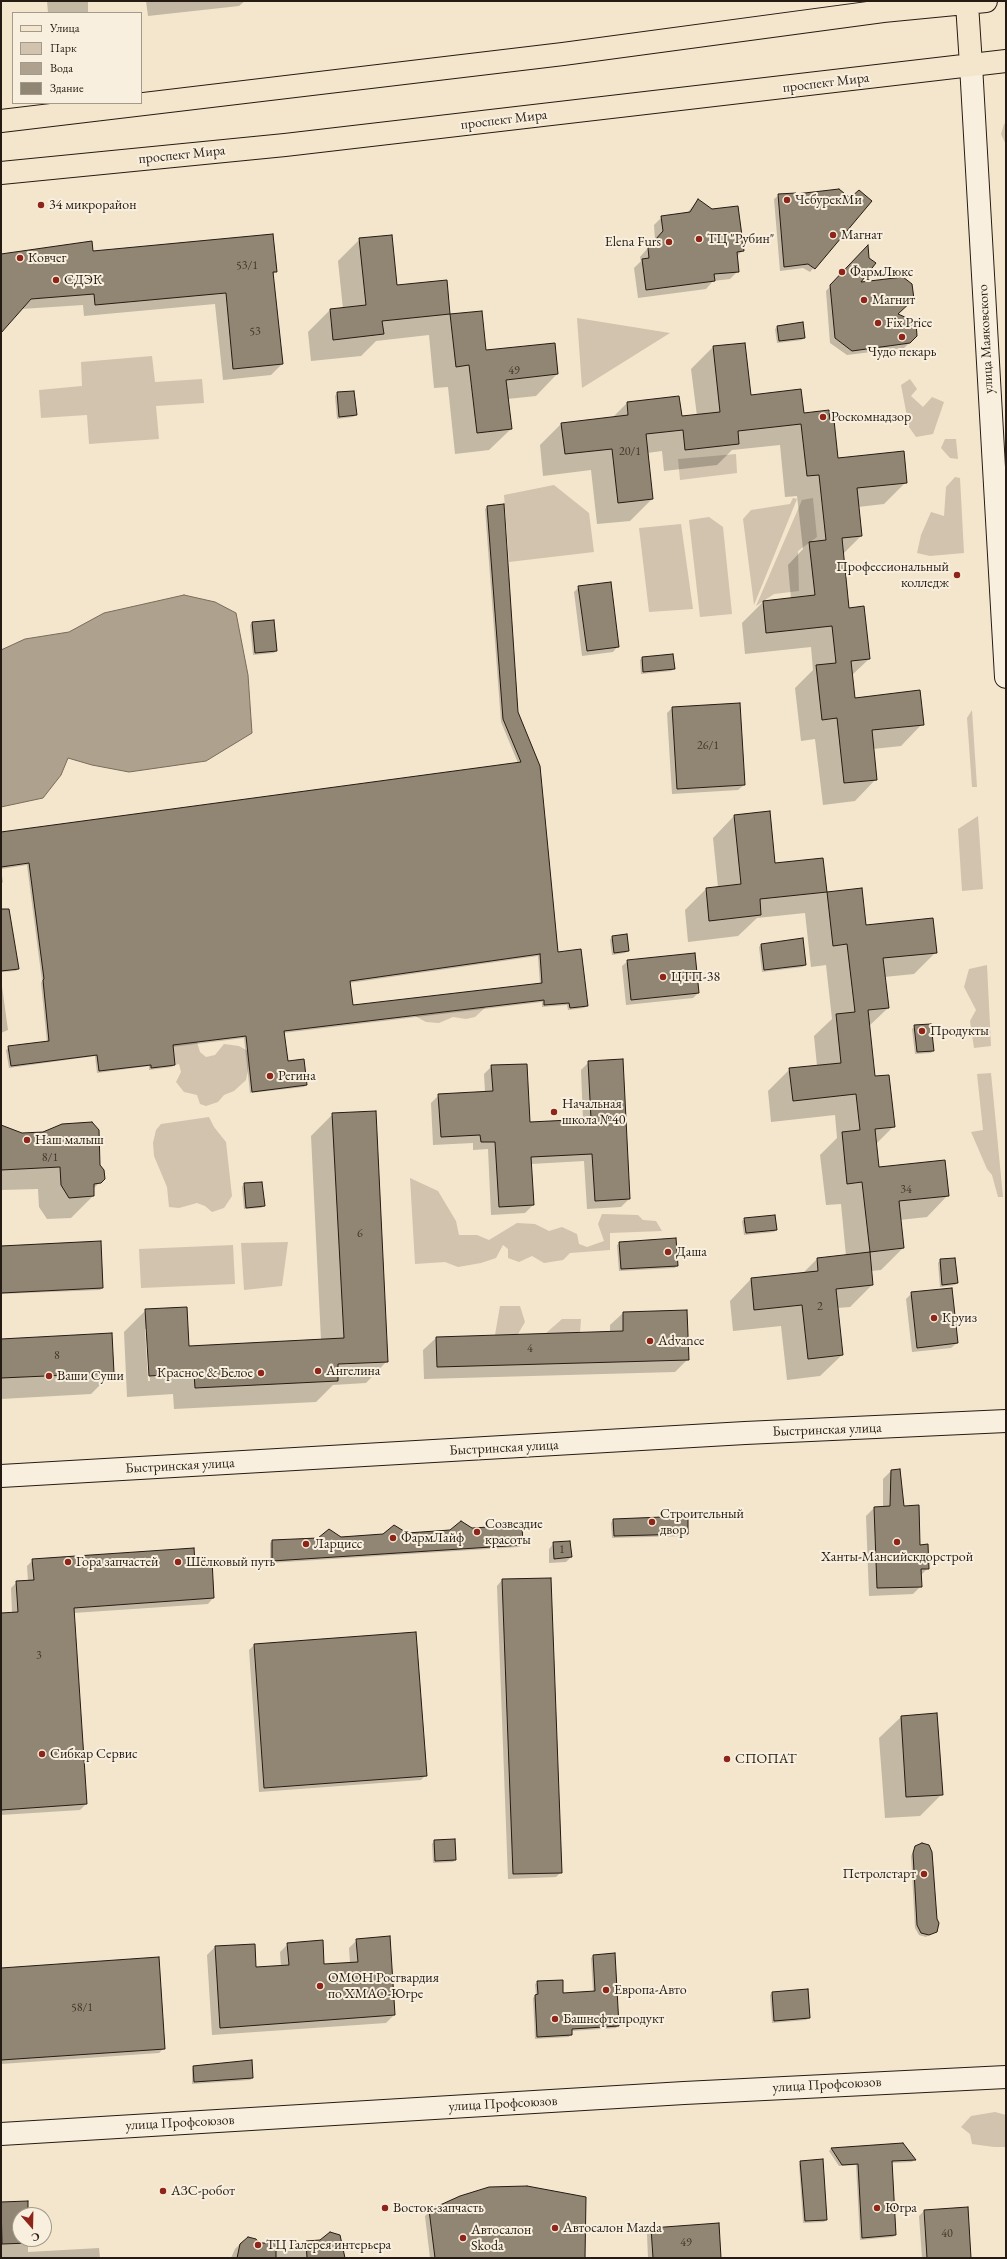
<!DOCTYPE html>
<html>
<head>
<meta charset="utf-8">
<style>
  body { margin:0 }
  #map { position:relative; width:1007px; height:2259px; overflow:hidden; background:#f4e6cd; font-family:"EB Garamond",serif }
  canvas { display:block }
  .frame { position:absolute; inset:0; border:2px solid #261b12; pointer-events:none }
  .legend { position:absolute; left:12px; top:12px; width:130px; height:92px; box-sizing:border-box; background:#f8efde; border:1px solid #a49a8c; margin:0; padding:5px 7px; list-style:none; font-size:12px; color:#261b12 }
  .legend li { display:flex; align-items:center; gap:8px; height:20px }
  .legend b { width:20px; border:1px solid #a49a8c }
  .north { position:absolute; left:12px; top:2207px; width:40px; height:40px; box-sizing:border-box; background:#f8efde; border:1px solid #a49a8c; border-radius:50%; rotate:160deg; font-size:11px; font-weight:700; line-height:16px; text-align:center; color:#261b12 }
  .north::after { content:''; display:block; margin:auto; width:14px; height:18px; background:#8f2418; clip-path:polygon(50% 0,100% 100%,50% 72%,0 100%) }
</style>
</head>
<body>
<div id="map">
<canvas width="1007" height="2259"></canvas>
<div class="frame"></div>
<ul class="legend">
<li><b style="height:5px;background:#f4e6cd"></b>Улица</li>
<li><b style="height:11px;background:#d1c3ad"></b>Парк</li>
<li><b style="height:11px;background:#aea18d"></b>Вода</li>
<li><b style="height:11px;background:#918573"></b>Здание</li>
</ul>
<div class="north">С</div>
</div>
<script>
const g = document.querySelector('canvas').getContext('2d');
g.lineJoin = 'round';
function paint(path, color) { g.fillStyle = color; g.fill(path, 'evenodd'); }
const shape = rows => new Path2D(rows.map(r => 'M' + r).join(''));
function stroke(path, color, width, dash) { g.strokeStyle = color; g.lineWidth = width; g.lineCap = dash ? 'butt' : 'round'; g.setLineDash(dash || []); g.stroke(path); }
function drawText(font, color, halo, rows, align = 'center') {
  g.font = font + ' "EB Garamond",serif'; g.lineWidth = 4; g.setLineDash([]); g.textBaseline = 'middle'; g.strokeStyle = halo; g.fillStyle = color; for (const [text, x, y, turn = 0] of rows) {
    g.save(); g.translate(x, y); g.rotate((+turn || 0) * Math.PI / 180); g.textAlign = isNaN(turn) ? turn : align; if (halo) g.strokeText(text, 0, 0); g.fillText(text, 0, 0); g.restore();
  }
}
const green = shape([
  [1006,123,1006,145,1001,134,1004,124],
  [577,318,670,333,582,388],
  [152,356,155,382,202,379,204,403,156,406,159,439,89,444,87,415,41,418,39,390,82,386,81,362],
  [910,379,917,389,911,396,923,407,932,397,944,402,933,434,916,437,909,427,901,385],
  [945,439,956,439,958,459,950,458,941,448],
  [736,454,737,473,680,480,678,459],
  [955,477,960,478,964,553,930,556,917,553,921,535,931,512,944,516,946,487],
  [554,485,589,513,594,552,509,562,504,495],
  [793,498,797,499,754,605,743,519,751,510,790,504],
  [813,498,817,537,798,551,799,591,774,594,756,606,802,500],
  [709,517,723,527,732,614,700,617,689,520],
  [681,524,693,609,649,612,639,528],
  [972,710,977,787,972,787,967,718],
  [978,816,983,889,962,891,958,829],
  [987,965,991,1046,974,1048,970,1021,976,1010,964,987,969,969],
  [486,1007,475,1017,466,1019,453,1017,439,1023,426,1022,415,1016],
  [197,1042,200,1052,206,1057,215,1055,224,1044,239,1046,248,1051,249,1066,246,1080,234,1091,224,1095,218,1102,206,1106,200,1104,197,1095,184,1092,176,1082,181,1072,179,1064,175,1065,173,1045],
  [991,1073,1003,1197,998,1197,992,1175,987,1169,971,1132,983,1130,977,1074],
  [209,1117,214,1127,226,1142,232,1196,224,1208,212,1212,205,1206,197,1203,179,1208,169,1207,167,1187,154,1156,153,1143,156,1130,161,1124],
  [410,1178,438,1191,456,1221,459,1235,477,1235,489,1240,517,1223,535,1224,549,1231,562,1227,577,1234,579,1244,587,1247,604,1241,598,1224,602,1214,638,1215,643,1220,656,1221,662,1231,610,1233,610,1250,570,1253,563,1260,544,1263,532,1256,519,1262,508,1258,508,1249,503,1245,496,1258,481,1263,458,1267,445,1262,415,1264],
  [288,1242,282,1286,244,1290,241,1243],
  [233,1245,235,1284,141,1288,139,1249],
  [500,1306,520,1306,525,1322,518,1334,495,1335],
  [562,1319,581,1319,580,1333,545,1334],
  [995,2112,1006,2115,1006,2147,994,2147,972,2144,970,2134,961,2127,971,2116]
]);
const water = shape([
  [184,595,215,602,236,613,248,675,252,733,206,761,129,772,92,765,68,758,61,775,43,798,1,807,1,650,25,639,69,632,104,613,184,595]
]);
const shadow = shape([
  [47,1,88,1,88,13,48,13],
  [146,1,245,1,239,6,148,16],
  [779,195,850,199,870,201,810,272,803,268,780,271,774,199],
  [698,200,743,250,736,257,738,271,730,279,713,281,706,289,638,298,634,268,641,261,640,257,655,240,654,225,662,217,687,213],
  [360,239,397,286,446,281,450,315,481,312,485,351,557,374,536,396,507,399,511,429,489,450,455,454,448,387,434,388,429,335,376,341,361,356,311,361,308,332,330,310,343,309,338,261],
  [867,247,858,283,896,315,916,336,904,348,847,355,830,343,826,291],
  [1,256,276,271,273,275,282,364,271,375,223,380,215,304,84,316,83,305,21,309,1,332],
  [777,327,804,337,802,340,777,343,775,329],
  [744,344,750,396,829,422,837,459,906,482,884,504,858,507,861,536,843,554,848,609,869,659,851,676,854,699,922,724,901,746,873,749,876,779,855,801,823,805,815,739,801,741,795,688,813,670,811,647,745,654,742,623,763,602,791,599,788,565,803,549,797,496,785,497,780,445,732,450,717,465,664,471,662,451,647,453,652,499,630,521,597,524,591,470,543,476,540,445,562,423,612,418,627,403,681,417,697,416,691,369,713,347],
  [337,393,356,415,353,417,337,419,335,396],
  [487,507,517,712,557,953,587,1006,584,1008,568,1010,567,1005,542,1007,542,1002,283,1033,287,1063,306,1085,304,1087,250,1093,244,1038,172,1047,174,1065,172,1067,149,1070,149,1066,97,1073,95,1056,9,1068,6,1050,9,1047,47,1042,41,983,42,981,27,865,1,869,1,833,518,763,501,722,485,509],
  [538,956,540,984,352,1006,349,983],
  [579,587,618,646,613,652,582,656,574,592],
  [252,623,276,651,274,653,253,655,250,625],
  [642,658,674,668,671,671,641,674,640,660],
  [672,708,744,785,738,790,672,794,667,713],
  [734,816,775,864,822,859,826,893,861,889,865,926,936,952,914,974,884,977,888,1008,869,1026,874,1078,894,1126,875,1145,878,1169,948,1195,927,1217,900,1220,903,1248,881,1270,871,1271,872,1285,850,1307,837,1308,842,1355,820,1376,787,1380,781,1326,733,1331,730,1301,751,1279,802,1274,817,1259,846,1256,841,1204,826,1205,820,1155,837,1138,835,1115,771,1122,768,1091,790,1069,817,1066,814,1036,832,1019,826,965,811,967,805,913,757,918,738,936,688,942,685,910,706,889,718,887,713,838],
  [1,869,3,882,1,884],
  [626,935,628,951,625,953,612,955,610,940,612,937],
  [1,936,18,969,16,971,1,972],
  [761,945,805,964,803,967,762,972,759,947],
  [628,961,698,993,693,998,626,1005,622,966],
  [1,979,8,1030,1,1033],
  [915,1026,933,1050,931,1053,915,1054,912,1029],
  [589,1062,629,1199,621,1207,587,1209,584,1161,531,1164,533,1205,525,1213,491,1215,488,1149,473,1150,473,1143,433,1145,431,1103,439,1095,485,1092,484,1074,492,1066,529,1123,583,1120,581,1070],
  [333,1114,387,1361,366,1383,333,1385,316,1402,174,1409,173,1394,127,1397,124,1332,146,1310,188,1347,321,1340,311,1136],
  [145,1329,147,1329,150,1381,148,1381],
  [1,1128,100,1182,93,1189,93,1196,71,1218,47,1219,39,1207,38,1189,1,1190],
  [244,1184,264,1206,261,1208,244,1209,242,1187],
  [745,1219,776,1230,774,1232,744,1235,742,1221],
  [620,1243,677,1265,675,1268,619,1271,617,1245],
  [1,1247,102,1288,100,1290,1,1294],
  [940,1260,957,1283,955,1285,940,1287,938,1263],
  [912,1293,957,1343,951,1348,912,1352,906,1299],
  [686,1311,688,1359,675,1372,424,1379,423,1350,436,1338,610,1333,610,1325,623,1313],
  [1,1340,113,1372,91,1394,1,1399],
  [891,1471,903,1507,928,1568,920,1576,921,1586,913,1594,869,1596,866,1516,874,1508,883,1508,883,1479],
  [613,1520,687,1533,685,1536,612,1538,611,1523],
  [472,1529,522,1545,519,1547,270,1563,270,1543,272,1541],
  [554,1543,571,1557,566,1562,549,1563,549,1549],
  [33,1560,194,1563,213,1598,208,1604,73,1613,86,1804,80,1810,1,1815,1,1614,12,1613,11,1588,17,1582,28,1581,27,1566],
  [550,1579,561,1872,556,1877,508,1879,497,1586,502,1580],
  [415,1633,426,1775,421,1780,259,1792,249,1650,254,1645],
  [901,1717,942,1794,920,1816,885,1818,879,1738],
  [434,1841,455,1860,453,1862,433,1863,432,1844],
  [916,1847,936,1931,926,1937,919,1935,915,1928,911,1856],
  [357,1940,394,2015,386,2023,212,2035,207,1955,215,1947,255,1969,281,1967,280,1952,288,1944,323,1965,350,1963,349,1948],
  [614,1954,618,2025,616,2028,571,2031,569,2037,535,2039,533,1998,536,1995,535,1984,538,1982,562,1994,593,1992,591,1958,593,1956],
  [1,1969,164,2048,159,2053,1,2064],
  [772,1993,809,2018,806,2020,772,2023,770,1995],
  [194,2067,252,2078,250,2080,192,2084,192,2069],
  [903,2144,914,2160,912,2162,891,2163,895,2235,893,2237,860,2240,856,2165,839,2166,829,2151,831,2149],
  [801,2162,826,2220,824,2222,803,2223,799,2164],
  [27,2202,27,2215,20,2215,20,2239,28,2239,28,2252,99,2248,100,2258,1,2258,1,2203],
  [430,2211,584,2258,430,2258,425,2216],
  [924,2211,970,2258,922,2258,919,2216],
  [652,2229,720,2258,648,2258,647,2234],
  [331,2233,336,2234,341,2239,344,2258,231,2258,235,2249,243,2241,251,2238,258,2244,275,2249,301,2248,307,2242,321,2241]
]);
const building = shape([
  [839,189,850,198,859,190,872,201,815,269,808,264,784,267,778,194,796,193,796,194,839,189],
  [698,199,712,209,738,206,744,251,737,252,739,272,714,274,715,281,646,290,642,259,649,258,648,248,663,231,661,216,690,212,698,199],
  [273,234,277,272,273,272,283,364,233,369,226,293,95,305,94,294,31,299,1,333,1,254,92,241,93,251,273,234],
  [392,235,397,285,447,280,450,314,382,321,384,334,333,340,330,309,366,305,359,238,392,235],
  [868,245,869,258,876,263,861,282,903,277,912,284,914,299,898,314,916,322,917,336,910,343,852,351,835,338,830,285,868,245],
  [482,311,486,350,555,343,558,374,506,380,512,429,477,433,469,365,456,367,450,314,482,311],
  [803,322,805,338,779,341,777,326,803,322],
  [745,343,751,395,801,389,804,413,829,410,830,421,834,420,838,458,904,451,907,483,857,488,862,536,842,538,849,608,864,606,870,659,851,661,855,698,920,690,924,725,872,730,877,780,844,783,837,718,822,720,816,665,836,663,832,626,766,633,763,601,815,595,809,542,826,540,819,475,807,476,801,424,738,431,739,444,685,450,683,430,646,434,653,499,618,503,612,449,565,454,561,423,628,415,627,402,679,396,682,416,720,412,713,346,745,343],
  [354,391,357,415,339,417,337,392,354,391],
  [504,504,518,712,540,766,558,952,581,949,588,1006,570,1008,569,1003,544,1005,544,1000,284,1031,288,1061,304,1059,307,1085,252,1092,246,1036,173,1045,175,1065,168,1066,151,1068,151,1065,99,1071,97,1055,11,1066,8,1046,49,1041,43,980,44,979,29,863,1,867,1,832,521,762,503,719,487,506,504,504],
  [540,954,542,983,353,1005,350,981,540,954],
  [611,582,619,647,587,651,578,586,611,582],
  [274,620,277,651,255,653,252,622,274,620],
  [673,654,675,669,643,672,642,657,673,654],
  [740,703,745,785,677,789,672,707,740,703],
  [770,811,775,863,823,858,827,892,760,899,761,915,709,921,706,888,741,884,734,815,770,811],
  [862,888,866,925,933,918,937,953,883,958,889,1008,868,1010,875,1076,889,1075,895,1127,875,1129,879,1167,945,1160,949,1196,899,1201,904,1248,870,1252,862,1182,847,1184,842,1132,860,1130,856,1094,793,1101,789,1068,841,1063,836,1014,855,1012,847,944,833,946,827,892,862,888],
  [1,909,9,909,19,969,1,971,1,909],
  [627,934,629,951,614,953,612,936,627,934],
  [803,938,806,965,764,970,761,944,803,938],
  [695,953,699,993,631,1000,627,960,695,953],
  [931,1024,934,1051,917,1052,914,1025,931,1024],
  [623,1059,630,1199,595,1201,592,1154,531,1157,534,1205,499,1207,495,1142,481,1142,480,1135,441,1137,438,1094,493,1091,491,1065,527,1064,530,1122,591,1119,588,1061,623,1059],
  [376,1111,388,1362,338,1364,338,1381,195,1388,194,1373,149,1376,145,1309,187,1307,189,1346,344,1338,332,1113,376,1111],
  [92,1122,99,1130,100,1165,104,1170,105,1179,101,1183,94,1184,94,1196,69,1198,61,1185,60,1167,1,1170,1,1125,22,1133,43,1132,62,1124,92,1122],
  [262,1182,265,1206,246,1208,244,1183,262,1182],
  [775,1215,777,1230,746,1233,744,1218,775,1215],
  [676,1238,678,1266,621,1269,619,1242,676,1238],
  [101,1241,103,1288,1,1293,1,1246,101,1241],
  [870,1252,873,1285,836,1289,843,1355,808,1359,802,1305,754,1310,751,1278,818,1271,817,1258,870,1252],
  [955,1258,958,1283,942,1285,940,1259,955,1258],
  [952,1288,958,1343,917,1348,911,1292,952,1288],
  [687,1310,689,1360,437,1367,436,1337,623,1331,623,1312,687,1310],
  [112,1333,114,1373,1,1378,1,1339,112,1333],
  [900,1469,904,1506,919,1505,920,1545,928,1544,929,1569,921,1569,922,1587,877,1588,874,1507,890,1506,891,1470,900,1469],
  [688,1516,688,1534,614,1536,613,1519,688,1516],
  [461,1521,472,1528,522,1525,523,1545,272,1561,272,1540,318,1538,329,1529,341,1537,383,1534,394,1525,407,1533,450,1530,461,1521],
  [570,1541,572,1557,554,1559,553,1542,570,1541],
  [194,1548,195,1562,212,1560,214,1598,74,1608,87,1804,1,1810,1,1613,18,1612,16,1581,34,1580,32,1559,194,1548],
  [551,1578,562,1873,513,1874,502,1579,551,1578],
  [416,1632,427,1776,264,1788,254,1644,416,1632],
  [937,1713,943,1795,906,1797,901,1716,937,1713],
  [455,1839,456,1860,435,1861,434,1840,455,1839],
  [922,1843,929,1845,932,1852,937,1919,939,1923,937,1932,929,1935,921,1933,917,1925,913,1853,915,1846,922,1843],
  [390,1936,395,2015,220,2028,215,1946,255,1944,256,1967,289,1965,287,1943,323,1940,324,1964,358,1962,356,1939,390,1936],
  [615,1953,619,2026,572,2029,572,2035,537,2037,535,1995,538,1994,537,1981,563,1980,563,1993,595,1991,593,1955,615,1953],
  [159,1957,165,2049,1,2060,1,1968,159,1957],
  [808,1989,810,2018,774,2021,772,1992,808,1989],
  [252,2060,253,2078,194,2082,193,2066,252,2060],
  [903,2143,916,2160,892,2161,896,2235,862,2238,858,2164,842,2165,831,2148,903,2143],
  [823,2159,827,2220,805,2221,800,2161,823,2159],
  [527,2186,586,2197,585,2258,435,2258,429,2210,460,2196,489,2187,527,2186],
  [28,2201,28,2215,20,2215,20,2239,29,2239,29,2243,2,2244,1,2202,28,2201],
  [968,2207,971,2258,927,2258,924,2210,968,2207],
  [719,2223,721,2258,653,2258,651,2228,719,2223],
  [330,2232,340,2235,345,2258,307,2258,306,2241,320,2240,330,2232],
  [248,2237,256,2239,259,2243,276,2243,276,2258,237,2258,240,2244,248,2237]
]);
const secondary = shape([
  [971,65,1006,677],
  [1,1476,745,1433,1006,1421],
  [1,2134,684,2093,1006,2077]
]);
const primary = shape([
  [967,4,971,65],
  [1,121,563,54,883,11,986,1],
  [1,173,285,145,1006,61]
]);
const markers = [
  [787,200,4,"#8f2418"],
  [41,205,4,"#8f2418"],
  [833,235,4,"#8f2418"],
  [699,239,4,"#8f2418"],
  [669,242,4,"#8f2418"],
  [20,258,4,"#8f2418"],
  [842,272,4,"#8f2418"],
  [56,280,4,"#8f2418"],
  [864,300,4,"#8f2418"],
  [878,323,4,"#8f2418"],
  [902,337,4,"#8f2418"],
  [823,417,4,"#8f2418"],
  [957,575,4,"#8f2418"],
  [663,977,4,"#8f2418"],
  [922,1031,4,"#8f2418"],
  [270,1076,4,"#8f2418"],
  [554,1112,4,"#8f2418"],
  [27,1140,4,"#8f2418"],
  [668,1252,4,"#8f2418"],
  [934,1318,4,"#8f2418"],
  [650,1341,4,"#8f2418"],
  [318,1371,4,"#8f2418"],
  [261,1373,4,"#8f2418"],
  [49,1376,4,"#8f2418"],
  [652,1522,4,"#8f2418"],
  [477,1532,4,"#8f2418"],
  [393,1538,4,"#8f2418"],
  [897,1542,4,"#8f2418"],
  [306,1544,4,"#8f2418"],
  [68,1562,4,"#8f2418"],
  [178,1562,4,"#8f2418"],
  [42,1754,4,"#8f2418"],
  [727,1759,4,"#8f2418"],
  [924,1874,4,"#8f2418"],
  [320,1986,4,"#8f2418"],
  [606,1990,4,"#8f2418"],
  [555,2019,4,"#8f2418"],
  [163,2191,4,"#8f2418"],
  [385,2208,4,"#8f2418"],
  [877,2208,4,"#8f2418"],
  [555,2228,4,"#8f2418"],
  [463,2238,4,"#8f2418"],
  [258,2245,4,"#8f2418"]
];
const numberNames = [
  ["53/1",247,266],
  ["53",255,332],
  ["49",514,371],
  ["20/1",630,452],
  ["26/1",708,746],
  ["8/1",50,1158],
  ["34",906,1190],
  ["6",360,1234],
  ["2",820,1307],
  ["4",530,1349],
  ["8",57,1356],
  ["1",562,1550],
  ["3",39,1656],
  ["58/1",82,2008],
  ["40",947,2234],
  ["49",686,2243]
];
const streetNames = [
  ["проспект Мира",826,83,-7],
  ["проспект Мира",504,120,-7],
  ["проспект Мира",182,155,-6],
  ["улица Маяковского",986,339,-93],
  ["Быстринская улица",827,1430,-2],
  ["Быстринская улица",504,1448,-3],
  ["Быстринская улица",180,1466,-3],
  ["улица Профсоюзов",827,2085,-3],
  ["улица Профсоюзов",503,2104,-3],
  ["улица Профсоюзов",180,2123,-3]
];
const poiNames = [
  ["ЧебурекМи",795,200],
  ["34 микрорайон",49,205],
  ["Магнат",841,235],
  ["ТЦ \"Рубин\"",707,239],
  ["Elena Furs",661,242,"right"],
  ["Ковчег",28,258],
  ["ФармЛюкс",850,272],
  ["СДЭК",64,280],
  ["Магнит",872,300],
  ["Fix Price",886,323],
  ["Чудо пекарь",902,352,"center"],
  ["Роскомнадзор",831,417],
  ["Профессиональный",949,567,"right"],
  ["колледж",949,583,"right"],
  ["ЦТП-38",671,977],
  ["Продукты",930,1031],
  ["Регина",278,1076],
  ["Начальная",562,1104],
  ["школа №40",562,1120],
  ["Наш малыш",35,1140],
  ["Даша",676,1252],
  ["Круиз",942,1318],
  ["Advance",658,1341],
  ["Ангелина",326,1371],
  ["Красное & Белое",253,1373,"right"],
  ["Ваши Суши",57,1376],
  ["Строительный",660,1514],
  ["двор",660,1530],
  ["Созвездие",485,1524],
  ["красоты",485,1540],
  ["ФармЛайф",401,1538],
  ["Ларцисс",314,1544],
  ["Ханты-Мансийскдорстрой",897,1557,"center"],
  ["Гора запчастей",76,1562],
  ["Шёлковый путь",186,1562],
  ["Сибкар Сервис",50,1754],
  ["СПОПАТ",735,1759],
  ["Петролстарт",916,1874,"right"],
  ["ОМОН Росгвардия",328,1978],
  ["по ХМАО-Югре",328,1994],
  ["Европа-Авто",614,1990],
  ["Башнефтепродукт",563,2019],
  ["АЗС-робот",171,2191],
  ["Восток-запчасть",393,2208],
  ["Югра",885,2208],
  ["Автосалон Mazda",563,2228],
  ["Автосалон",471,2230],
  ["Skoda",471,2246],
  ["ТЦ Галерея интерьера",266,2245]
];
paint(green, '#d1c3ad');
paint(water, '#aea18d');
stroke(water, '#786b5c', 1);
paint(shadow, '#0003');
paint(building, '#918573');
stroke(building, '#261b12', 1);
stroke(secondary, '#261b12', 24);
stroke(primary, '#261b12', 24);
stroke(secondary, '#f8efde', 22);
stroke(primary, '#f4e6cd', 22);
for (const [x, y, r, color] of markers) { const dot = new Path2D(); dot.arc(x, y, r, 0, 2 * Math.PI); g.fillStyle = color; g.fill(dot); stroke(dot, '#f8efde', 1.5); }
drawText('12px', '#41362a', null, numberNames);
drawText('14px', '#261b12', '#f8efde', streetNames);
drawText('14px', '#261b12', '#f8efde', poiNames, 'left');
</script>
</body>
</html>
